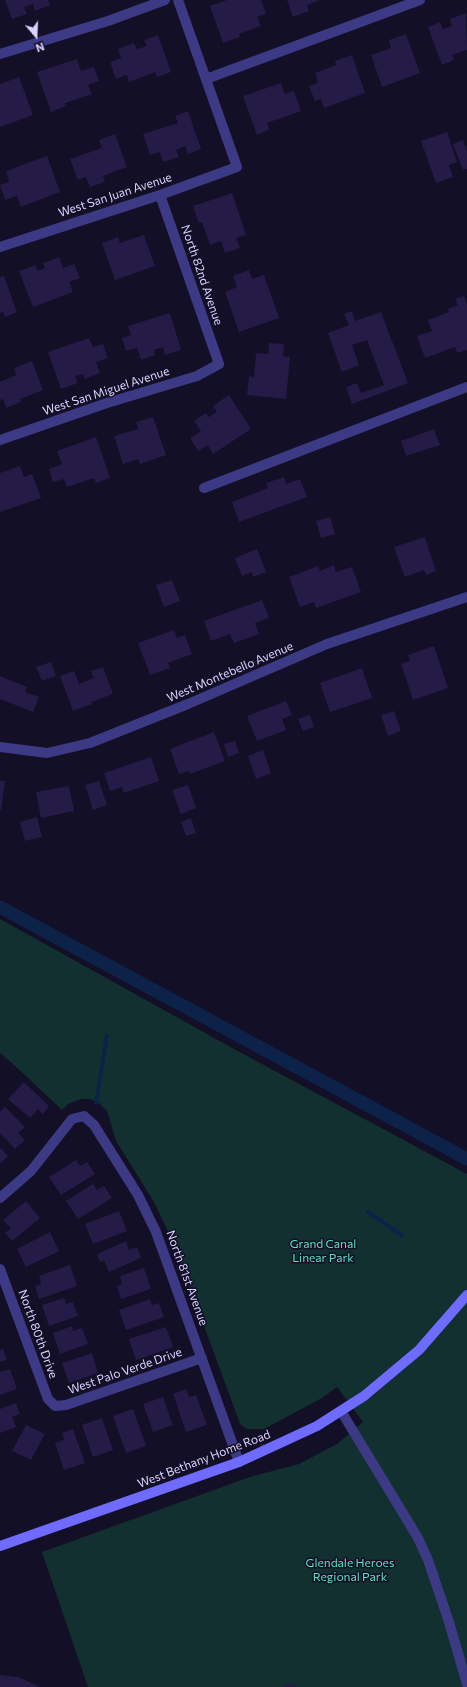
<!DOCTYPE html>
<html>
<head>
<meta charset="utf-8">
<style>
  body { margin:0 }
  #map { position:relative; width:467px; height:1687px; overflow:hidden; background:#130f26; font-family:Commissioner,sans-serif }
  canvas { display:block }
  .north { position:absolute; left:16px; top:16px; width:40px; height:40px; -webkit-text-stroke:3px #130f26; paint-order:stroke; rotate:161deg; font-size:11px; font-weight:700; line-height:16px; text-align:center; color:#d9d4ff }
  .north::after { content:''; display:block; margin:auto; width:14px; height:18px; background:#d9d4ff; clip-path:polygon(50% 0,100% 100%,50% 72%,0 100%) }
</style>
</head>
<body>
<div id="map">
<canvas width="467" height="1687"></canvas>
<div class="north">N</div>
</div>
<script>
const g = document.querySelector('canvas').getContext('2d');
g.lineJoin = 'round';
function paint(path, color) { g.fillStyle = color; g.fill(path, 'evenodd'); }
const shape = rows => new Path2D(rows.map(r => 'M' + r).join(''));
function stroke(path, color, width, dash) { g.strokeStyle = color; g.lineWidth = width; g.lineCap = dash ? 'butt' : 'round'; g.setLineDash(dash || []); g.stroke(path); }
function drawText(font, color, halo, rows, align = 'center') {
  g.font = font + ' Commissioner,sans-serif'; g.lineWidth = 3; g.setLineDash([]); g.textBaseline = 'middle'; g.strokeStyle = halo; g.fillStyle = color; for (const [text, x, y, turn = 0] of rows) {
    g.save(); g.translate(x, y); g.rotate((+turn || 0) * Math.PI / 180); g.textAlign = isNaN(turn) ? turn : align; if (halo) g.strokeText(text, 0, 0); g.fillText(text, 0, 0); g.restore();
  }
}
const green = shape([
  [0,919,234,1049,467,1174,467,1687,88,1687,42,1552,250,1477,299,1464,337,1444,363,1422,337,1387,322,1398,264,1429,246,1429,240,1424,174,1244,154,1202,116,1141,107,1111,99,1103,90,1099,81,1099,68,1104,62,1110,13,1064,0,1053]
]);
const stream = shape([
  [96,1103,107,1036],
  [368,1212,401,1235]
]);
const canal = shape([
  [0,907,467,1159]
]);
const building = shape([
  [5,0,48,0,50,5,35,11,33,4,24,7,27,14,12,19],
  [227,0,261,0,266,14,257,17,261,26,239,34,240,37,223,43,210,6],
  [287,0,320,0,307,5,309,11,293,17],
  [466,13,467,50,452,55,454,60,442,65,428,27,440,22,443,29,452,26,450,19],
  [406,34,420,73,382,87,371,55,391,48,389,40],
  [158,35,171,72,157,77,155,72,129,82,127,75,116,79,110,62,121,58,118,49,134,43,137,49,147,46,144,40],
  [352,55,365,93,324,108,321,99,315,101,309,86,318,83,315,73,336,65,335,61],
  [77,59,81,71,94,67,99,81,88,85,92,94,65,103,66,106,51,112,37,72],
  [19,77,33,115,0,127,0,84],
  [281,83,285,94,294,91,301,111,267,123,269,130,257,135,243,96],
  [188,111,201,149,188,154,185,146,176,150,179,157,163,162,160,152,150,155,143,134,178,123,175,116],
  [447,132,457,162,449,165,453,177,436,183,421,141],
  [115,134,127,167,103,176,105,182,90,187,86,177,78,180,70,159,102,148,99,140],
  [463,140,467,151,467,169,463,170,453,144],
  [47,156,60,192,21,207,17,196,5,200,0,185,9,182,6,171],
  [232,193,246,235,236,238,240,248,225,253,221,241,210,245,202,222,199,223,193,206],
  [144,235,155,266,115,280,102,243,118,237,120,243],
  [59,257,63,268,74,264,80,278,69,282,73,292,33,307,19,271,35,265,38,271,45,268,43,263],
  [249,270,252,279,264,275,279,318,239,332,225,292,237,287,233,276],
  [4,276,17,312,5,317,3,312,0,313,0,277],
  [464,296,467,304,467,350,457,353,455,347,425,358,417,336,432,331,428,320,449,312,448,309,458,305,455,299],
  [352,311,355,321,381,312,408,383,352,404,346,387,357,383,361,393,384,385,367,340,352,345,359,365,342,372,328,333,349,325,344,314],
  [170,313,181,350,165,355,163,347,154,350,155,355,141,360,137,348,126,351,122,338,131,335,128,326],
  [89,338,93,347,103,344,108,358,96,362,100,373,85,379,83,374,75,376,78,383,61,389,48,352],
  [269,343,284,344,283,356,290,357,286,399,247,395,249,376,254,377,256,353,268,354],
  [32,361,43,390,20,399,21,402,6,408,3,399,0,400,0,382,16,375,14,368],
  [229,395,251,429,213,454,208,445,198,451,190,438,201,431,194,421,206,413,209,417,217,412,213,406],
  [153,417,166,455,140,464,138,459,123,464,114,436,138,429,136,422],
  [434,429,440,445,406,456,401,441],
  [96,437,110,478,96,483,94,478,67,487,64,479,53,482,49,469,62,464,57,451],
  [20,466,24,477,32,474,41,498,0,512,0,473],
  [284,477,286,484,300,479,307,497,239,522,232,502,268,488,266,483],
  [330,517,335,534,321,538,316,521],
  [425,537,436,571,426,575,424,570,405,577,394,547],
  [257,549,266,572,253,577,252,572,242,576,235,558],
  [334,565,336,572,352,567,361,592,316,608,314,602,300,607,289,577,318,566,320,571],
  [172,580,180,601,164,607,156,585],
  [262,600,269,618,255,623,259,634,234,643,230,634,211,641,204,621],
  [174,630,177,638,185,635,192,654,168,663,170,668,150,675,138,643],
  [434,646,448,688,413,700,401,664,410,661,408,655],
  [51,662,56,676,42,681,36,667],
  [103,667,113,694,91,702,92,704,73,711,60,676,74,671,79,684,94,678,91,671],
  [362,668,372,698,330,712,320,683],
  [0,676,27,687,25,692,39,697,33,712,0,699],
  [286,701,292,715,282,719,286,730,257,741,247,716],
  [394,711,401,731,388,736,381,715],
  [310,715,314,727,303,731,298,719],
  [214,732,225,761,190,774,189,771,179,774,170,749],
  [235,741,239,753,228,757,224,744],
  [263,750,271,773,256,779,248,756],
  [151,757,159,781,124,793,122,787,110,791,104,773],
  [0,781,5,781,1,810,0,810],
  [99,781,107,805,93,810,85,785],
  [188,785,196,808,181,814,172,790],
  [69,786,74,811,41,818,36,792],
  [37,817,42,837,25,841,20,822],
  [191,818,196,833,186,836,181,822],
  [24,1082,49,1106,43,1114,38,1109,30,1118,8,1099],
  [5,1107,25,1127,18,1133,25,1140,15,1149,0,1133,0,1112],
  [0,1147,8,1156,0,1164],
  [76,1160,80,1166,87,1162,95,1174,61,1195,49,1177],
  [93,1184,97,1190,104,1186,112,1198,78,1219,66,1201],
  [26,1201,40,1218,12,1241,5,1233,11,1228,3,1220],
  [119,1211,127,1231,93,1244,85,1224],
  [50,1232,59,1251,26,1267,17,1249],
  [126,1241,129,1250,137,1247,141,1258,109,1272,104,1260,100,1262,97,1254],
  [70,1265,77,1286,39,1299,35,1286,41,1284,39,1276],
  [144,1268,151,1289,121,1299,117,1286,122,1284,120,1276],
  [64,1298,66,1304,73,1302,78,1316,49,1326,42,1305],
  [150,1299,152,1305,159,1303,164,1317,126,1330,119,1310],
  [72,1326,73,1331,82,1328,88,1344,60,1354,53,1333],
  [166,1327,173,1347,136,1360,129,1339],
  [3,1349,7,1360,0,1362,0,1350],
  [92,1353,98,1373,69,1383,62,1363],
  [10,1369,17,1389,0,1395,0,1372],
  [186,1389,189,1397,196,1395,207,1425,186,1432,173,1394],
  [163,1397,173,1425,153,1432,143,1404],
  [16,1403,20,1414,12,1417,16,1427,0,1433,0,1409],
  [133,1409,146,1446,126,1453,113,1416],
  [102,1418,113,1450,93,1457,82,1425],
  [26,1425,45,1434,31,1460,12,1451],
  [73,1429,85,1463,64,1470,55,1443,64,1440,62,1433],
  [0,1675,18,1677,41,1687,0,1687],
  [285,1684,298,1686,298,1687,284,1687]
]);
const street = shape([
  [0,54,108,21,165,0],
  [206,79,420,0],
  [0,247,160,195,237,167,178,0],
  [0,440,107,403,197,376,219,364,160,195],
  [204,488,467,387],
  [0,747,47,753,90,743,188,704,327,644,467,597],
  [0,1198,31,1171,72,1119,84,1116,94,1125,138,1195,156,1232,239,1462],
  [0,1269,48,1399,55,1406,66,1405,202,1358],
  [341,1411,418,1538,428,1560,449,1622,467,1684]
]);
const secondary = shape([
  [0,1546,239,1462,317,1426,364,1396,419,1350,467,1295]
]);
const streetNames = [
  ["West San Juan Avenue",115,195,-18],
  ["North 82nd Avenue",202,275,71],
  ["West San Miguel Avenue",106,391,-18],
  ["West Montebello Avenue",230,672,-23],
  ["North 81st Avenue",187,1278,70],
  ["North 80th Drive",38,1334,70],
  ["West Palo Verde Drive",125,1371,-19],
  ["West Bethany Home Road",204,1459,-21]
];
const parkNames = [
  ["Grand Canal",323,1244],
  ["Linear Park",323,1258],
  ["Glendale Heroes",350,1563],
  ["Regional Park",350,1577]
];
paint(green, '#12302f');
stroke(stream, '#0c2248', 4);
stroke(canal, '#0c2248', 13);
paint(building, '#241b47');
stroke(street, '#3d3a85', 10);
stroke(secondary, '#6f6bff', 10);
drawText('12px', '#d9d4ff', '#130f26', streetNames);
drawText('12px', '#5fe0c0', '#130f26', parkNames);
</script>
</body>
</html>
